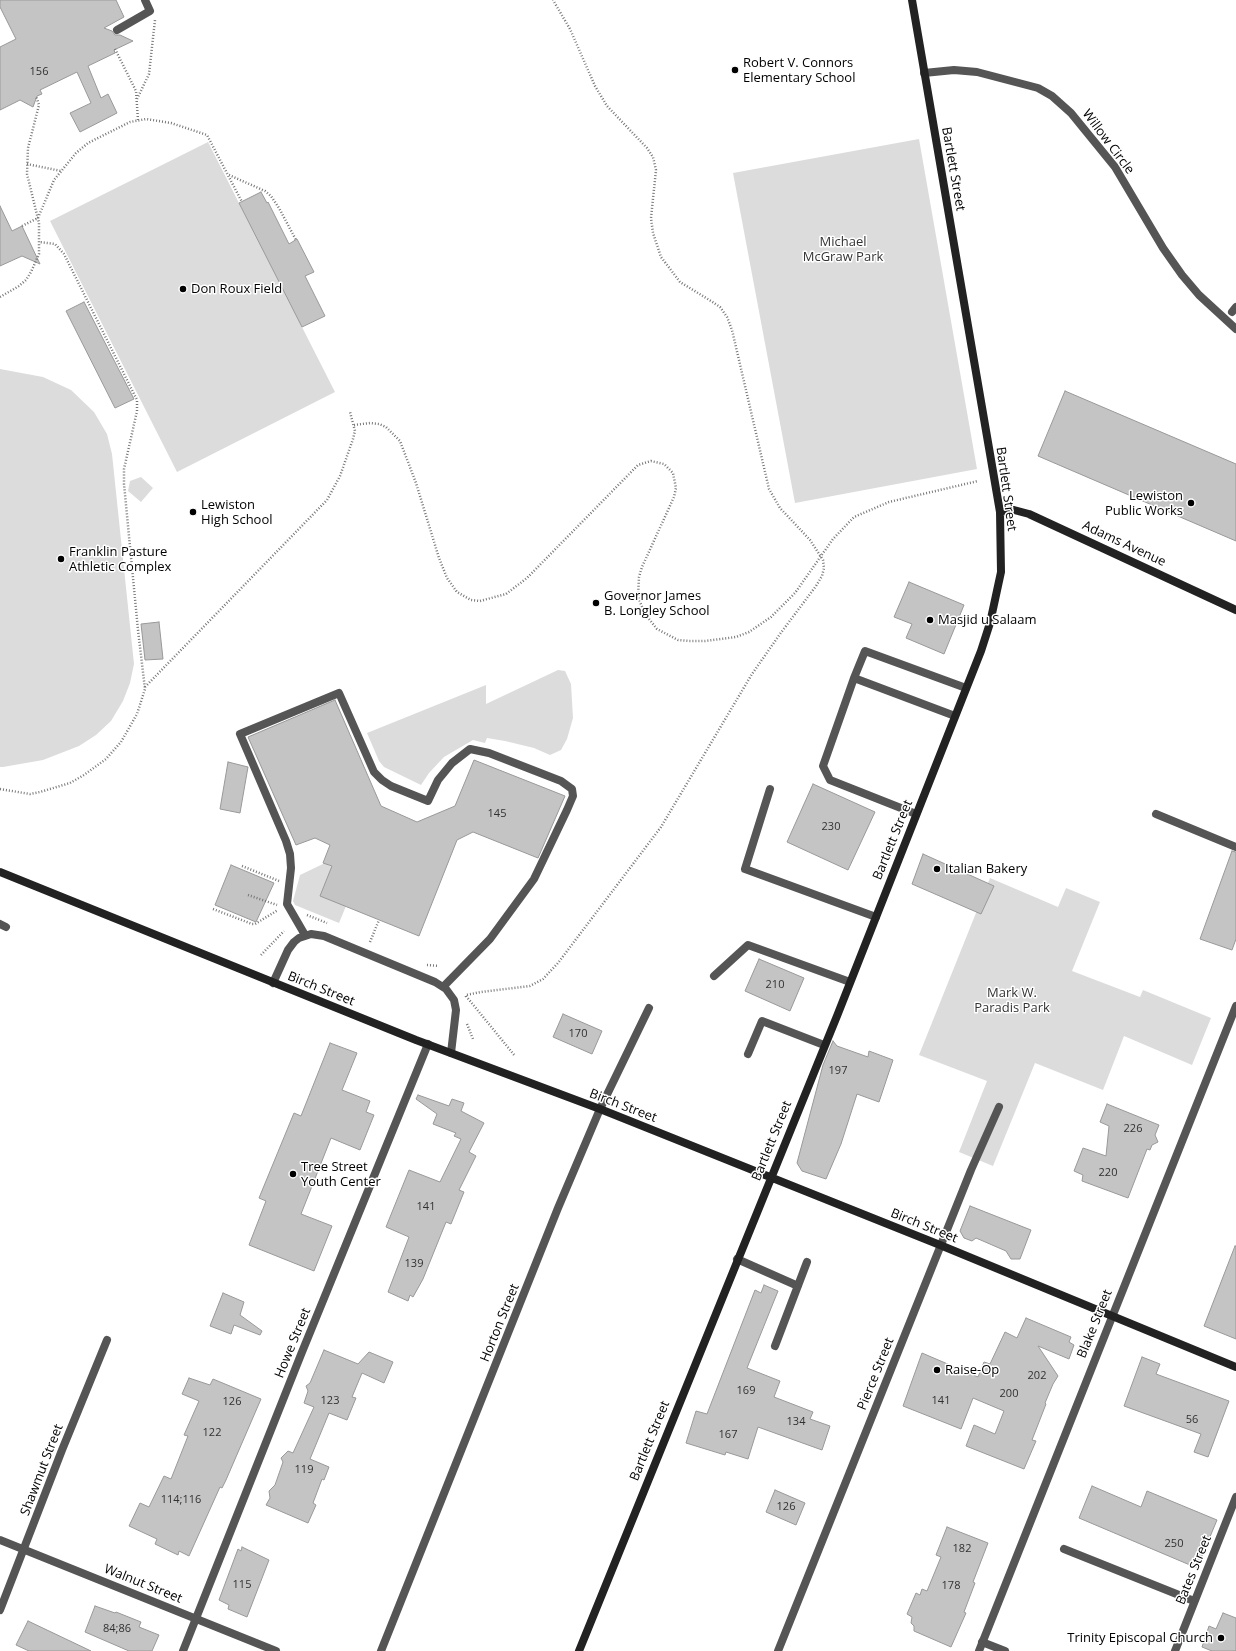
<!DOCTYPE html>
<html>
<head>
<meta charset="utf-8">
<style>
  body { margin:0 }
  canvas { display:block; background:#fff }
</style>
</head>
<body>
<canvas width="1236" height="1651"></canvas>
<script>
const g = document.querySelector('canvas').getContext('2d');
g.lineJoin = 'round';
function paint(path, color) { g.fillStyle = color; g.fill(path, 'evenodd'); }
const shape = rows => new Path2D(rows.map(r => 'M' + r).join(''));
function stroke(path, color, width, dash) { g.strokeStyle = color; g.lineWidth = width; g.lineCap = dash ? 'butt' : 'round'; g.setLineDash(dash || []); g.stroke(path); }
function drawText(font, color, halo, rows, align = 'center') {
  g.font = font + ' "Open Sans",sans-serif'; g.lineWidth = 3; g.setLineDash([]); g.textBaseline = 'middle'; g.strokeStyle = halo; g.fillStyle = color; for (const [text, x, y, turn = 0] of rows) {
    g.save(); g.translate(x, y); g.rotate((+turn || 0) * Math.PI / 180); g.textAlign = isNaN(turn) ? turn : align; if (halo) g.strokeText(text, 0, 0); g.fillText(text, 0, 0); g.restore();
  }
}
const green = shape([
  [919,139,977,469,795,503,733,173],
  [208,142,335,392,177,472,50,221],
  [0,369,43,377,71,390,94,412,107,434,112,454,134,664,130,683,123,701,111,721,96,735,79,746,43,760,3,767,0,767],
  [141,477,153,488,141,502,128,491,130,481],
  [558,670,565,671,571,684,573,718,567,739,561,750,550,755,534,748,505,741,487,738,485,743,473,740,444,757,429,773,421,785,384,767,379,761,367,733,486,685,486,704],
  [325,863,332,867,346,906,339,923,295,905,293,901,300,875],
  [990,878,1058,907,1066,888,1100,902,1072,971,1140,997,1143,990,1211,1018,1192,1065,1124,1036,1103,1090,1035,1063,993,1166,959,1152,987,1081,919,1055]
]);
const building = shape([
  [0,0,116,0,124,17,104,28,112,31,115,35,120,35,133,41,114,50,115,53,88,66,101,98,108,94,117,113,80,132,70,113,91,103,77,72,40,90,42,94,37,96,33,107,20,100,0,110,0,47,16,39,0,7,0,0],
  [261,192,267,203,268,202,289,244,297,239,314,272,305,276,325,316,302,327,239,203,261,192],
  [0,206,12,231,22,226,40,264,22,256,0,266,0,206],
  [84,302,134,399,115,408,66,311,84,302],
  [1065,391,1236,464,1236,541,1038,456,1065,391],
  [909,582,964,605,944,654,906,638,912,624,894,617,909,582],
  [159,622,163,659,145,660,141,624,159,622],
  [335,700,381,806,417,822,455,806,474,760,565,796,538,858,473,832,457,840,419,936,320,896,332,866,323,863,330,845,315,838,296,845,248,737,335,700],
  [228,762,248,767,240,813,220,809,228,762],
  [813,784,875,812,848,870,787,842,813,784],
  [1232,851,1236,852,1236,939,1232,950,1200,939,1232,851],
  [923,854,994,886,981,914,912,884,923,854],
  [231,865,274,883,256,922,215,905,231,865],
  [759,959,804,978,790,1011,745,991,759,959],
  [563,1014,602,1031,592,1054,553,1037,563,1014],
  [833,1041,837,1046,868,1057,869,1051,893,1060,879,1102,857,1094,841,1144,826,1179,802,1171,797,1163,823,1065,833,1041],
  [330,1043,357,1053,342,1090,370,1101,366,1112,374,1115,360,1150,331,1138,301,1214,332,1226,314,1271,249,1245,266,1201,259,1198,294,1113,301,1116,330,1043],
  [418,1095,449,1106,452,1099,464,1103,461,1111,484,1123,469,1152,476,1156,459,1190,464,1192,451,1224,446,1222,423,1279,413,1297,410,1295,408,1301,388,1292,409,1237,386,1227,409,1170,440,1182,461,1139,454,1136,456,1133,433,1124,437,1114,416,1099,418,1095],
  [1107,1104,1159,1125,1155,1135,1158,1142,1152,1145,1150,1150,1147,1149,1128,1198,1082,1181,1083,1175,1074,1171,1083,1148,1106,1156,1109,1126,1100,1122,1107,1104],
  [970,1206,1031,1230,1020,1259,1011,1259,1006,1251,976,1238,972,1241,964,1238,960,1231,970,1206],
  [1235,1246,1236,1246,1236,1339,1204,1326,1235,1246],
  [764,1285,778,1291,747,1368,780,1381,774,1397,813,1412,810,1419,830,1426,822,1450,758,1427,748,1459,726,1452,725,1455,686,1443,696,1411,707,1414,755,1290,761,1293,764,1285],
  [223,1293,244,1302,240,1315,262,1331,260,1335,234,1325,231,1334,210,1326,223,1293],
  [1026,1318,1071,1337,1069,1342,1074,1345,1069,1359,1038,1346,1058,1376,1053,1384,1045,1403,1046,1404,1032,1440,1036,1441,1024,1469,966,1446,974,1425,995,1434,1004,1411,973,1398,961,1429,903,1406,922,1353,978,1377,984,1362,990,1364,1005,1332,1017,1338,1026,1318],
  [324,1350,358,1364,369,1352,393,1362,384,1383,362,1373,352,1397,356,1398,347,1420,329,1413,310,1459,329,1467,324,1480,322,1479,313,1503,316,1505,308,1523,266,1505,270,1498,269,1491,275,1485,283,1462,281,1458,288,1451,293,1453,314,1407,304,1403,308,1391,306,1386,310,1383,324,1350],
  [1142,1357,1160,1364,1156,1374,1229,1401,1208,1457,1194,1452,1201,1434,1124,1406,1142,1357],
  [189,1378,210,1385,213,1379,261,1399,226,1480,222,1488,220,1487,189,1556,179,1551,178,1555,155,1544,157,1539,129,1526,140,1503,149,1507,164,1476,171,1479,188,1436,184,1435,199,1401,182,1394,189,1378],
  [1092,1486,1141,1507,1147,1491,1217,1520,1197,1568,1079,1518,1092,1486],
  [775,1490,805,1503,796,1525,766,1512,775,1490],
  [947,1527,988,1543,973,1582,975,1583,964,1612,966,1613,951,1647,914,1631,914,1626,911,1623,912,1617,907,1614,916,1593,920,1595,922,1589,927,1591,941,1557,936,1555,947,1527],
  [242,1547,269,1560,247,1617,228,1609,229,1605,219,1600,238,1549,241,1551,242,1547],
  [95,1606,115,1613,116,1612,141,1622,139,1627,159,1635,152,1651,129,1651,85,1632,95,1606],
  [1223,1613,1236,1618,1236,1651,1212,1651,1202,1647,1209,1626,1216,1629,1223,1613],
  [28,1621,91,1651,29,1651,16,1645,28,1621]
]);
const path = shape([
  [115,49,136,91,138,120],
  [137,99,149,74,155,20],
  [27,164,61,171],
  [229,175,265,191,271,196,279,208,296,240],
  [22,226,38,218,54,180,76,153,88,143,130,122,146,119,171,123,207,135,242,202],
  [0,297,19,286,26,280,31,272,39,254,39,223,27,174,28,148,39,105,36,96],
  [354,425,370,423,379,424,386,427,400,441,416,483,439,558,447,578,457,592,471,600,480,601,506,594,527,578,638,465,651,461,664,464,673,473,676,488,674,497,642,567,639,577,638,597,645,614,657,629,678,640,689,641,705,641,736,637,749,632,771,617,795,593,833,539,854,517,889,502,978,481],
  [145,687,327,500,340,476,353,439,355,431,350,412],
  [0,789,30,794,40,792,70,783,84,775,106,759,121,742,137,714,145,689,138,630,124,484,124,469,137,411,137,400,64,254,55,244,39,242],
  [242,866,279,881],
  [248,895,277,905],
  [213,909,252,924,255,924,278,910],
  [307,915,327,923],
  [370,942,379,920],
  [261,955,284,931],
  [427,965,439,966],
  [466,996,515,1056],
  [466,997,466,995,481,992,530,986,543,979,558,963,661,827,752,674,780,634,816,586,822,576,824,568,823,560,810,540,780,508,769,489,732,330,727,317,720,307,711,301,680,282,661,257,653,233,651,218,656,170,653,157,647,148,607,106,595,86,570,29,553,0],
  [467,1024,473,1039]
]);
const lane = shape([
  [117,30,150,11,145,0],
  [854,678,823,766,830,780,916,814],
  [955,716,854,678,865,651,966,688],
  [770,789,745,869,876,917],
  [0,924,6,927],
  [305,935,287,904,291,868,290,854,286,841,240,734,339,693,374,772,382,780,391,786,428,801,438,780,452,763,470,749,489,753,561,781,572,789,573,796,567,810,534,879,490,939,443,987],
  [714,976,748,945,850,982],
  [273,983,288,950,294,942,299,938,311,934,324,936,435,982,446,989,454,1000,456,1010,451,1053],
  [748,1054,762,1021,824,1045],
  [737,1259,798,1286],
  [775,1346,807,1262],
  [1064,1549,1194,1601],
  [982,1642,1005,1651]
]);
const street = shape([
  [924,73,954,70,977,72,1038,88,1052,96,1071,113,1115,167,1163,248,1182,275,1199,295,1236,329],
  [1232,312,1236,307],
  [1156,814,1236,847],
  [0,1540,276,1651],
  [0,1610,62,1450,107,1340],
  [183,1651,302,1352,428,1044],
  [381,1651,558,1208,600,1109,649,1008],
  [778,1651,971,1170,999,1107],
  [979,1651,1236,1006],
  [1175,1651,1236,1497]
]);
const secondary = shape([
  [1000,512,1014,510,1029,514,1236,610],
  [0,872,416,1040,600,1109,940,1245,1236,1367],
  [579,1651,837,1016,981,651,990,623,1001,572,1000,512,912,0]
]);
const markers = [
  [735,70,4,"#000"],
  [183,289,4,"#000"],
  [1191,503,4,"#000"],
  [193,512,4,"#000"],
  [61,559,4,"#000"],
  [596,603,4,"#000"],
  [930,620,4,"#000"],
  [937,869,4,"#000"],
  [293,1174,4,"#000"],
  [937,1370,4,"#000"],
  [1221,1638,4,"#000"]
];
const numberNames = [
  ["156",39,72],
  ["145",497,814],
  ["230",831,827],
  ["210",775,985],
  ["170",578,1034],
  ["197",838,1071],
  ["226",1133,1129],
  ["220",1108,1173],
  ["141",426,1207],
  ["139",414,1264],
  ["202",1037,1376],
  ["169",746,1391],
  ["200",1009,1394],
  ["123",330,1401],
  ["141",941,1401],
  ["126",232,1402],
  ["56",1192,1420],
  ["134",796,1422],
  ["122",212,1433],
  ["167",728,1435],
  ["119",304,1470],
  ["114;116",181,1500],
  ["126",786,1507],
  ["250",1174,1544],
  ["182",962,1549],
  ["115",242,1585],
  ["178",951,1586],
  ["84;86",117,1629]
];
const poiNames = [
  ["Robert V. Connors",743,63],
  ["Elementary School",743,78],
  ["Don Roux Field",191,289],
  ["Lewiston",1183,496,"right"],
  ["Public Works",1183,511,"right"],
  ["Lewiston",201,505],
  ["High School",201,520],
  ["Franklin Pasture",69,552],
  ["Athletic Complex",69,567],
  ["Governor James",604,596],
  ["B. Longley School",604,611],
  ["Masjid u Salaam",938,620],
  ["Italian Bakery",945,869],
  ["Tree Street",301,1167],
  ["Youth Center",301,1182],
  ["Raise-Op",945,1370],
  ["Trinity Episcopal Church",1213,1638,"right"]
];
const streetNames = [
  ["Willow Circle",1108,142,53],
  ["Bartlett Street",953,169,80],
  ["Bartlett Street",1006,489,82],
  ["Adams Avenue",1124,544,25],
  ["Bartlett Street",893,840,-68],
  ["Birch Street",321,989,22],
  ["Birch Street",623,1106,21],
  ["Bartlett Street",772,1141,-68],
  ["Birch Street",924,1226,22],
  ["Horton Street",500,1323,-68],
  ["Blake Street",1095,1324,-68],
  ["Howe Street",293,1343,-68],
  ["Pierce Street",876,1374,-68],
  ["Bartlett Street",650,1441,-68],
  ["Shawmut Street",42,1470,-69],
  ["Bates Street",1194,1570,-68],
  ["Walnut Street",143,1584,22]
];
const parkNames = [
  ["Michael",843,242],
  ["McGraw Park",843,257],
  ["Mark W.",1012,993],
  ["Paradis Park",1012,1008]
];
paint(green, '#dcdcdc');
paint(building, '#c4c4c4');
stroke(building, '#999', 1);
stroke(path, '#777', 2.5, [1, 2]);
stroke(lane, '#555', 8);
stroke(street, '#555', 8);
stroke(secondary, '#222', 8);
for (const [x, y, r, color] of markers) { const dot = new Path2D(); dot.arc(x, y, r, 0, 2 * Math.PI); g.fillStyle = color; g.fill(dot); stroke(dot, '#fff', 1.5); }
drawText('11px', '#313131', null, numberNames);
drawText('13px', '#000', '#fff', poiNames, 'left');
drawText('13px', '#000', '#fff', streetNames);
drawText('13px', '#333', '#fff', parkNames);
</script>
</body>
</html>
